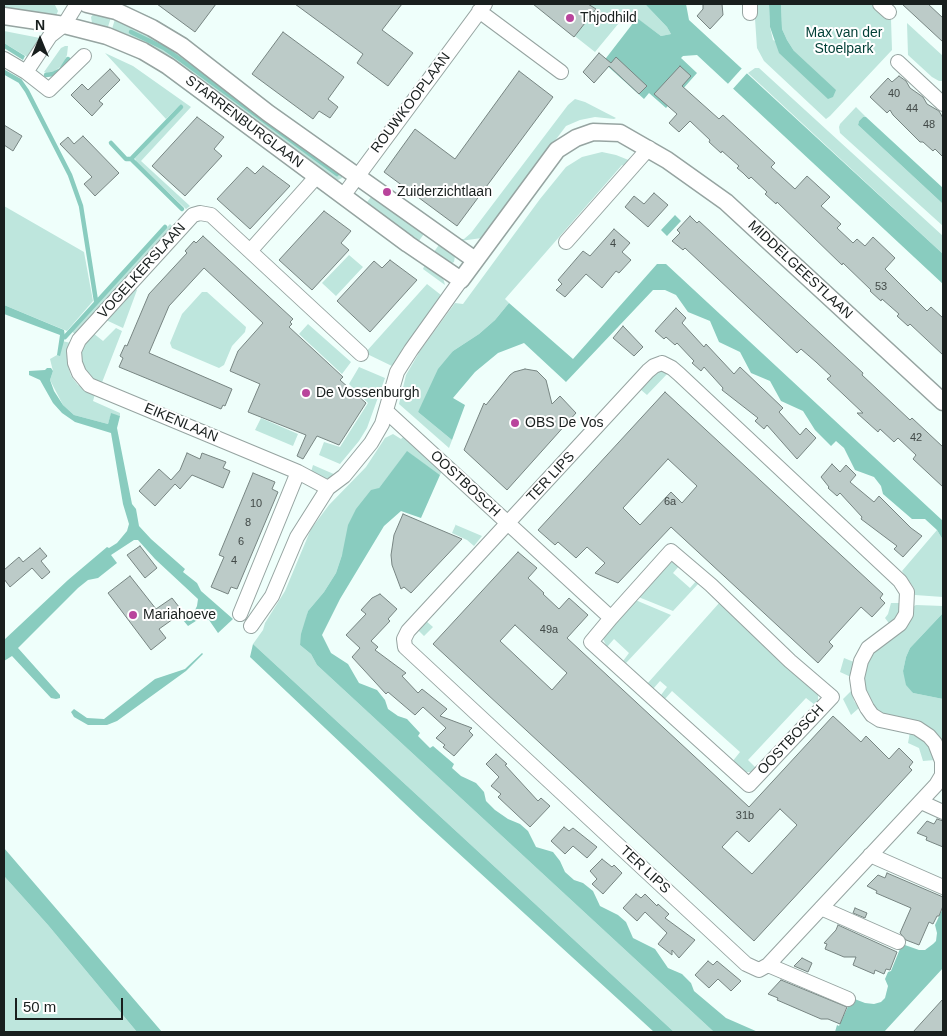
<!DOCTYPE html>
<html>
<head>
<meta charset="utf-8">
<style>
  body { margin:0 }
  #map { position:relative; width:947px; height:1036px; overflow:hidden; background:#effffb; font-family:Helvetica,sans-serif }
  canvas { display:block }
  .frame { position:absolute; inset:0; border:5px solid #191f1e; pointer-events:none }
  .north { position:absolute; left:15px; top:15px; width:50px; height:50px; -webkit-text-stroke:4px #fff; paint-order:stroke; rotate:0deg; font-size:14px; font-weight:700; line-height:20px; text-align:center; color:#191f1e }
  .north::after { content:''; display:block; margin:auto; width:18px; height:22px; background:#191f1e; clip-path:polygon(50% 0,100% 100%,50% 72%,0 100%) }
  .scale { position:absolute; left:15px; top:998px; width:108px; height:22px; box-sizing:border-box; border:2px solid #191f1e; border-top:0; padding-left:6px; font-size:15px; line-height:18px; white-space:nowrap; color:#191f1e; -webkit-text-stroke:4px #fff; paint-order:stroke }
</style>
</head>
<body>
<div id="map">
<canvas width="947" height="1036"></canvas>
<div class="frame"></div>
<div class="north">N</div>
<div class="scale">50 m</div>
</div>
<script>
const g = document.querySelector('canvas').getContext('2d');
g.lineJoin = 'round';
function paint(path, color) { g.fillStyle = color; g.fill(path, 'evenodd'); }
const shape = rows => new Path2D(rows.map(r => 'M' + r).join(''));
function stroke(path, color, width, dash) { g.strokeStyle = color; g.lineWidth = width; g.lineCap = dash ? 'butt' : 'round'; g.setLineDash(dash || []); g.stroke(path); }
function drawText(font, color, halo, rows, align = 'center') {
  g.font = font + ' Helvetica,sans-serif'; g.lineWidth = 4; g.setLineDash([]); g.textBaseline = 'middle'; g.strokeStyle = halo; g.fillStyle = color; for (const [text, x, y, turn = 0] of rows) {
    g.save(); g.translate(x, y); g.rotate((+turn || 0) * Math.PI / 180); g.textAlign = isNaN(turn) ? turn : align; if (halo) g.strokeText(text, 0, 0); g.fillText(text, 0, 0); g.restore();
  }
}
const green = shape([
  [4,4,52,4,55,5,58,11,55,18,4,12],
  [121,4,155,19,188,39,185,43,119,8],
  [534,4,645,4,667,27,671,34,661,36,628,12,595,52],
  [754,4,769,4,770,27,773,40,794,51,787,40,782,29,781,4,871,4,885,16,888,16,891,19,892,50,830,116,826,119,764,61,757,48],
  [95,12,112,14,107,30,95,27,92,23,91,17],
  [116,16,149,30,343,173,342,178,336,181,111,32],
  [907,23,943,56,943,81,939,81,932,77,908,55],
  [4,31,40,38,39,43,29,58,4,43],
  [108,39,128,47,246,129,243,133,149,64,106,44],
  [65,46,68,46,67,55,63,65,53,72,46,73,44,72,61,48],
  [105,53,133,66,191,107,141,161,190,206,186,209,136,162,135,158,183,107,180,105,166,119],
  [755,68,759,68,943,236,943,254,748,73],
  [575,99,585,102,616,118,614,119,595,117,580,120,566,126,482,238,460,241,458,239,464,239,471,233,568,105],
  [856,107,866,117,863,117,859,121,858,125,943,204,943,226,840,133,839,127,840,124],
  [602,152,616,155,631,161,625,167,622,165,505,299,509,303,495,320,479,334,453,351,418,412,452,440,449,448,399,404,406,375,420,351,455,303,463,304,540,199,566,167,582,157],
  [374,193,426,231,416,245,364,206],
  [4,206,84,252,93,301,67,331,4,305],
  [170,224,174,228,75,334,71,331],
  [441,242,453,251,455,256,454,262,449,265,431,256],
  [349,255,363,267,336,296,322,283],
  [426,262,442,274,445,285,423,269],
  [427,284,441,295,403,349,394,367,365,353],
  [135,288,137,290,123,328,106,320],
  [202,292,207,292,246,327,245,332,232,346,224,365,219,368,172,348,170,343,182,314],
  [308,324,351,362,342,374,299,334],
  [116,328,122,331,101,385,94,382,79,361,82,346,93,333,103,341],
  [62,341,71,343,68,351,68,366,71,376,78,385,95,394,93,401,120,413,120,416,111,414,108,424,74,415,63,405,50,380,53,371,50,359,57,355,60,355],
  [359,367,385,378,367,428,359,441,340,464,319,455,324,442,340,447,368,403,349,384],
  [661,370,669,372,647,395,640,389,654,373],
  [261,418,298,434,293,446,255,430],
  [393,434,401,439,404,436,442,471,440,475,407,452,379,488,342,555,336,573,324,592,308,611,300,645,311,654,317,665,714,1032,674,1032,253,644,263,630,265,623,285,591,311,529,329,505,366,467,385,438],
  [313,465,336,475,331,478,324,478,311,472],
  [456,524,456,525,482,536,474,546,467,540,452,533],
  [937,530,943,540,943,597,915,595,914,588,902,571],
  [673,562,680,565,673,573,690,588,697,580,699,583,673,611,636,596,667,563],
  [633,599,671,615,626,663,623,661,629,653,614,639,607,647,602,637],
  [720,602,818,694,818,701,815,705,806,698,748,760,756,768,752,772,743,772,732,762,740,752,672,691,665,699,661,695,667,687,660,681,653,689,647,684],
  [891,603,902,603,901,610,891,626,885,618,888,614],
  [916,605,943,606,943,613,910,648,906,657,903,671,913,693,943,699,943,748,939,736,924,724,885,715,875,708,866,694,863,677,868,661,873,654,904,629,910,619,914,606],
  [425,620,433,627,424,636,417,629],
  [844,658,854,662,851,677,840,672],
  [852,690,854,701,859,708,851,715,843,699],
  [910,732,927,740,935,760,923,761,919,748,908,743],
  [4,876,48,925,137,1032,4,1032]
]);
const water = shape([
  [645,4,686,4,689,20,943,254,943,284,697,55,683,56,681,58,697,73,666,108,649,93,644,99,603,62,637,18,661,36,671,34,667,27],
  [769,4,781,4,782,29,787,40,794,51,836,90,833,97,828,99,779,53,770,27],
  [4,43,25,56,23,60,4,48],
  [863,117,866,117,943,188,943,204,858,125,859,121],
  [675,215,681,221,667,236,661,230],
  [657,264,666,264,943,521,943,540,937,530,925,519,912,519,883,494,881,486,874,477,855,470,844,448,836,441,831,446,815,430,803,411,781,401,770,381,751,373,740,352,719,342,710,321,688,312,676,295,665,290,653,290,566,382,524,343,498,353,475,372,453,398,465,405,452,440,418,412,438,369,453,351,479,334,495,320,509,303,573,359],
  [4,305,64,330,65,337,60,356,57,355,60,335,4,314],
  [47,368,51,368,53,371,50,380,54,391,63,405,74,415,108,424,111,413,120,416,117,428,132,504,136,509,139,526,151,539,185,569,183,572,197,583,201,591,233,619,218,633,209,620,205,618,199,619,188,626,183,620,194,612,197,606,198,599,155,559,138,540,134,540,111,555,117,563,98,578,88,580,78,588,18,648,60,695,60,698,56,699,51,698,12,656,4,661,4,640,68,580,107,547,109,548,117,543,127,531,129,524,123,504,111,433,75,422,62,413,53,403,40,380,29,375,29,371,45,370],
  [407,451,440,475,421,518,401,511,384,526,340,599,322,635,331,653,348,664,359,683,377,690,385,700,388,709,398,716,407,719,420,733,418,736,430,748,433,746,454,764,452,768,461,776,476,783,484,792,486,801,495,810,508,819,520,824,528,831,536,847,553,852,560,861,565,872,574,880,583,883,593,891,600,906,618,915,626,922,633,938,655,949,668,968,682,974,691,983,694,991,726,1018,758,1032,714,1032,317,665,311,654,300,645,301,634,308,611,324,592,336,573,342,555,348,525,356,509,371,490,379,488],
  [943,613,943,699,913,693,906,685,903,671,906,657,910,648],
  [253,644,674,1032,654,1032,420,818,250,657],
  [202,653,203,654,186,671,117,721,107,725,88,725,74,717,71,712,74,709,87,718,104,719,155,679,185,669],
  [4,848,84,941,162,1032,137,1032,48,925,4,876],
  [943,908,943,968,884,1032,835,1032,837,1025,839,1026,852,998,865,1003,874,1004,881,1002,885,998,888,986,885,979,888,972,891,971,902,944,919,950,925,950,933,944,936,941,937,933,935,925]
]);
const pier = shape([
  [744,66,749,71,731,91,726,86]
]);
const stream = shape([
  [131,32,164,48,181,60,337,174],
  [4,72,20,81,27,91,70,175,81,206,96,301],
  [46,75,53,74,61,70,68,59],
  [181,107,131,159,182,209],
  [111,143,126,159,131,159],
  [65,337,165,227]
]);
const building = shape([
  [157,4,216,4,195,32,157,4],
  [295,4,402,4,382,30,413,53,388,86,357,63,363,54,295,4],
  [533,4,588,4,596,9,574,37,533,4],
  [703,4,722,4,723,15,710,29,697,16,703,9,703,4],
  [902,4,928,4,943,18,943,42,902,4],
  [283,32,344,77,328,99,338,107,330,118,319,111,313,119,252,74,283,32],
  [599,53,611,63,616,57,647,86,639,94,609,66,594,83,583,72,599,53],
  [680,66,691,76,682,86,719,119,723,115,775,163,771,167,795,189,807,176,830,197,821,206,841,224,837,228,853,243,857,239,865,246,873,237,895,258,885,269,927,311,931,307,943,318,943,355,910,324,908,326,897,316,899,314,882,299,881,301,870,291,871,290,843,263,842,265,777,202,776,204,765,194,767,192,751,177,749,179,743,173,737,168,739,166,722,151,721,153,709,142,710,140,690,121,679,132,669,123,677,114,654,94,680,66],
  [110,69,120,80,99,101,103,104,92,116,71,95,82,84,88,90,110,69],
  [519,71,553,97,457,226,384,172,415,129,455,159,519,71],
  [899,76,906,81,910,88,923,97,927,104,939,111,943,118,943,157,935,149,933,151,923,142,920,142,893,115,890,110,887,113,870,97,888,78,892,82,899,76],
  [197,117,224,137,214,149,222,156,185,196,152,166,197,117],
  [4,125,22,136,13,151,4,145,4,125],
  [83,136,119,173,95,196,84,184,92,177,60,144,68,137,74,144,83,136],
  [263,166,290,186,250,229,217,199,247,167,255,174,263,166],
  [654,193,668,205,648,227,625,207,634,196,644,204,654,193],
  [324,211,351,231,341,243,349,250,312,290,279,260,324,211],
  [690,216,697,223,699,221,794,309,863,373,862,375,910,420,912,418,943,447,943,487,913,459,916,455,898,438,894,442,880,429,878,432,857,413,863,413,827,379,831,376,816,362,801,349,797,353,685,248,683,250,672,241,680,233,677,230,690,216],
  [614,229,630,243,622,252,631,260,619,273,616,271,602,288,586,274,565,297,556,290,562,284,558,280,583,251,590,256,614,229],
  [203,236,293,319,290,322,292,324,289,327,343,377,340,380,366,403,339,445,317,436,303,459,297,456,306,435,248,412,260,384,230,371,238,351,263,323,204,268,169,306,149,353,232,389,225,406,223,405,221,409,119,367,123,358,120,356,125,345,127,346,149,294,187,253,185,251,194,241,196,243,203,236],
  [390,260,417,280,370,332,337,301,374,261,382,268,390,260],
  [676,308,686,318,682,323,704,347,706,344,734,374,740,367,783,408,779,412,800,435,806,428,816,438,797,459,767,425,764,429,755,421,758,418,722,390,723,388,704,367,701,371,692,363,694,361,677,343,675,345,666,337,664,339,655,331,676,308],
  [623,326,643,347,634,356,613,338,623,326],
  [525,369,537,371,546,380,552,404,560,396,576,413,507,490,464,450,484,403,486,405,510,375,514,372,525,369],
  [665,392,883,594,880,598,885,603,872,617,861,607,829,642,833,646,818,663,671,527,618,583,595,573,605,563,587,547,576,558,558,542,555,545,538,530,665,392],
  [668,459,697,486,682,503,671,492,640,525,623,508,668,459],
  [187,453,200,459,202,453,226,462,223,468,230,471,223,488,192,475,180,489,175,484,155,506,139,491,159,469,171,480,180,470,187,453],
  [832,464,840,472,846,465,856,475,850,482,874,502,879,496,911,528,922,536,903,557,894,549,897,546,861,519,862,517,840,493,837,496,828,488,829,487,821,477,832,464],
  [253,473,275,482,272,489,278,492,237,589,231,587,228,594,211,587,224,557,219,555,253,473],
  [403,514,462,539,411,593,404,587,401,589,392,565,391,555,394,535,403,514],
  [140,546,157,568,145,578,127,555,140,546],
  [40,548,47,556,41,561,50,572,42,579,32,568,10,587,4,579,4,570,19,557,23,562,40,548],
  [518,552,537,568,528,578,544,593,543,594,559,609,569,598,588,615,567,638,749,807,833,716,861,742,866,736,889,759,899,748,913,762,909,767,912,770,754,941,433,644,518,552],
  [515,625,567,673,552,690,500,641,515,625],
  [780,809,797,825,752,874,722,847,737,831,749,842,780,809],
  [130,576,156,609,172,598,183,612,159,629,166,638,151,650,108,593,130,576],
  [380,594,397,609,388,619,390,621,371,641,378,647,375,650,406,673,402,676,418,693,422,689,447,709,440,716,472,728,469,731,473,735,454,756,443,747,445,745,436,738,446,728,423,707,415,715,388,692,386,694,352,657,360,648,346,635,366,614,361,610,372,598,380,594],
  [496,754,507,764,505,765,538,801,541,798,550,806,530,827,498,797,501,794,491,786,499,777,486,764,496,754],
  [937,819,943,821,943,847,926,840,927,837,917,833,927,821,934,824,937,819],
  [564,827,569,831,573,828,597,847,587,858,573,846,565,854,551,841,564,827],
  [602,859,612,867,614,865,622,873,603,894,592,884,597,879,590,871,602,859],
  [887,873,943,897,943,906,939,916,937,916,933,924,929,922,919,945,906,940,900,933,911,908,876,893,877,891,867,886,878,875,885,878,887,873],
  [636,894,641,898,645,894,657,906,658,904,669,914,665,918,695,940,679,958,672,950,672,955,658,944,667,933,645,912,637,921,623,908,636,894],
  [855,908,867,913,865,918,853,913,855,908],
  [838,925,897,952,890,970,886,969,884,974,875,970,874,974,853,965,856,957,844,957,825,949,827,944,824,943,836,930,838,925],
  [802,958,812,963,808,972,794,966,802,958],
  [708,961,713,965,717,961,741,981,731,991,718,979,709,988,695,975,708,961],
  [781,980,847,1007,840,1024,828,1019,821,1019,777,1000,778,998,768,994,781,980],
  [943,999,943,1032,913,1032,943,999]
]);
const minor = shape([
  [750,4,750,13],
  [880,4,889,12],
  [479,11,561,72],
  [4,59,26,72,49,90,84,56],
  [898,62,943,104],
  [26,72,50,36,64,25,77,4],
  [343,196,485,4],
  [566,242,649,148],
  [250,251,317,176],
  [662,363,672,368,679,374,900,581,907,592,906,614,900,624,868,648,861,661,857,678,859,692,867,708,872,715,880,720,917,728,929,736,935,743,942,761,942,775,936,785,768,965,759,970,746,964,405,647,404,639,408,631,648,371,654,366,662,363],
  [386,411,611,618,591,642,749,785,832,697,790,661,711,585,671,551,611,618],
  [328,488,298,472,89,385,79,373,75,363,74,351,79,340,193,215,200,213,211,215,361,354],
  [240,614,298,472],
  [251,626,272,596,297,537,328,488,344,476,371,443,382,424,397,372,411,350,461,280],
  [921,802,943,812],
  [870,855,943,887],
  [821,908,898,942],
  [768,965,848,999]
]);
const tertiary = shape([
  [87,4,116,11,152,28,182,46,268,113,475,260],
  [4,16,64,25,107,36,143,51,168,66,408,244,461,280,557,150,576,138,593,132,620,133,667,160,726,202,943,402]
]);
const markers = [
  [570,18,5,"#b9449c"],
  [387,192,5,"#b9449c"],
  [306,393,5,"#b9449c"],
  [515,423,5,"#b9449c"],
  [133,615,5,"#b9449c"]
];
const numberNames = [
  ["40",894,94],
  ["44",912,109],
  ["48",929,125],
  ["4",613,244],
  ["53",881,287],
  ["42",916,438],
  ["6a",670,502],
  ["10",256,504],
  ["8",248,523],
  ["6",241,542],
  ["4",234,561],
  ["49a",549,630],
  ["31b",745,816]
];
const poiNames = [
  ["Thjodhild",580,18],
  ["Zuiderzichtlaan",397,192],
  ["De Vossenburgh",316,393],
  ["OBS De Vos",525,423],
  ["Mariahoeve",143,615]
];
const parkNames = [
  ["Max van der",844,33],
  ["Stoelpark",844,49]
];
const streetNames = [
  ["ROUWKOOPLAAN",411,103,-53],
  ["STARRENBURGLAAN",244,122,37],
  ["MIDDELGEESTLAAN",800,270,43],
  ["VOGELKERSLAAN",142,271,-48],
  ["EIKENLAAN",181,423,23],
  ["TER LIPS",551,477,-47],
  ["OOSTBOSCH",465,484,43],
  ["OOSTBOSCH",791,740,-47],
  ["TER LIPS",645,870,43]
];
paint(green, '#bee6dd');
paint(water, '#89ccbf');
paint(pier, '#effffb');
stroke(stream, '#89ccbf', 4.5);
paint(building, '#bccbc8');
stroke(building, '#778582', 1);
stroke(minor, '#96a4a1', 16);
stroke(tertiary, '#96a4a1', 19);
stroke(minor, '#fff', 14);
stroke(tertiary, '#fff', 16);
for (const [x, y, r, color] of markers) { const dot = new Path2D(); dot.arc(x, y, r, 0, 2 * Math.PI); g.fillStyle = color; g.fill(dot); stroke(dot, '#fff', 2); }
drawText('11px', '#424a48', null, numberNames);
drawText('14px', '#191f1e', '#fff', poiNames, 'left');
drawText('14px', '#003f36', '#fff', parkNames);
drawText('14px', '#191f1e', '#fff', streetNames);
</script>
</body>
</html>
